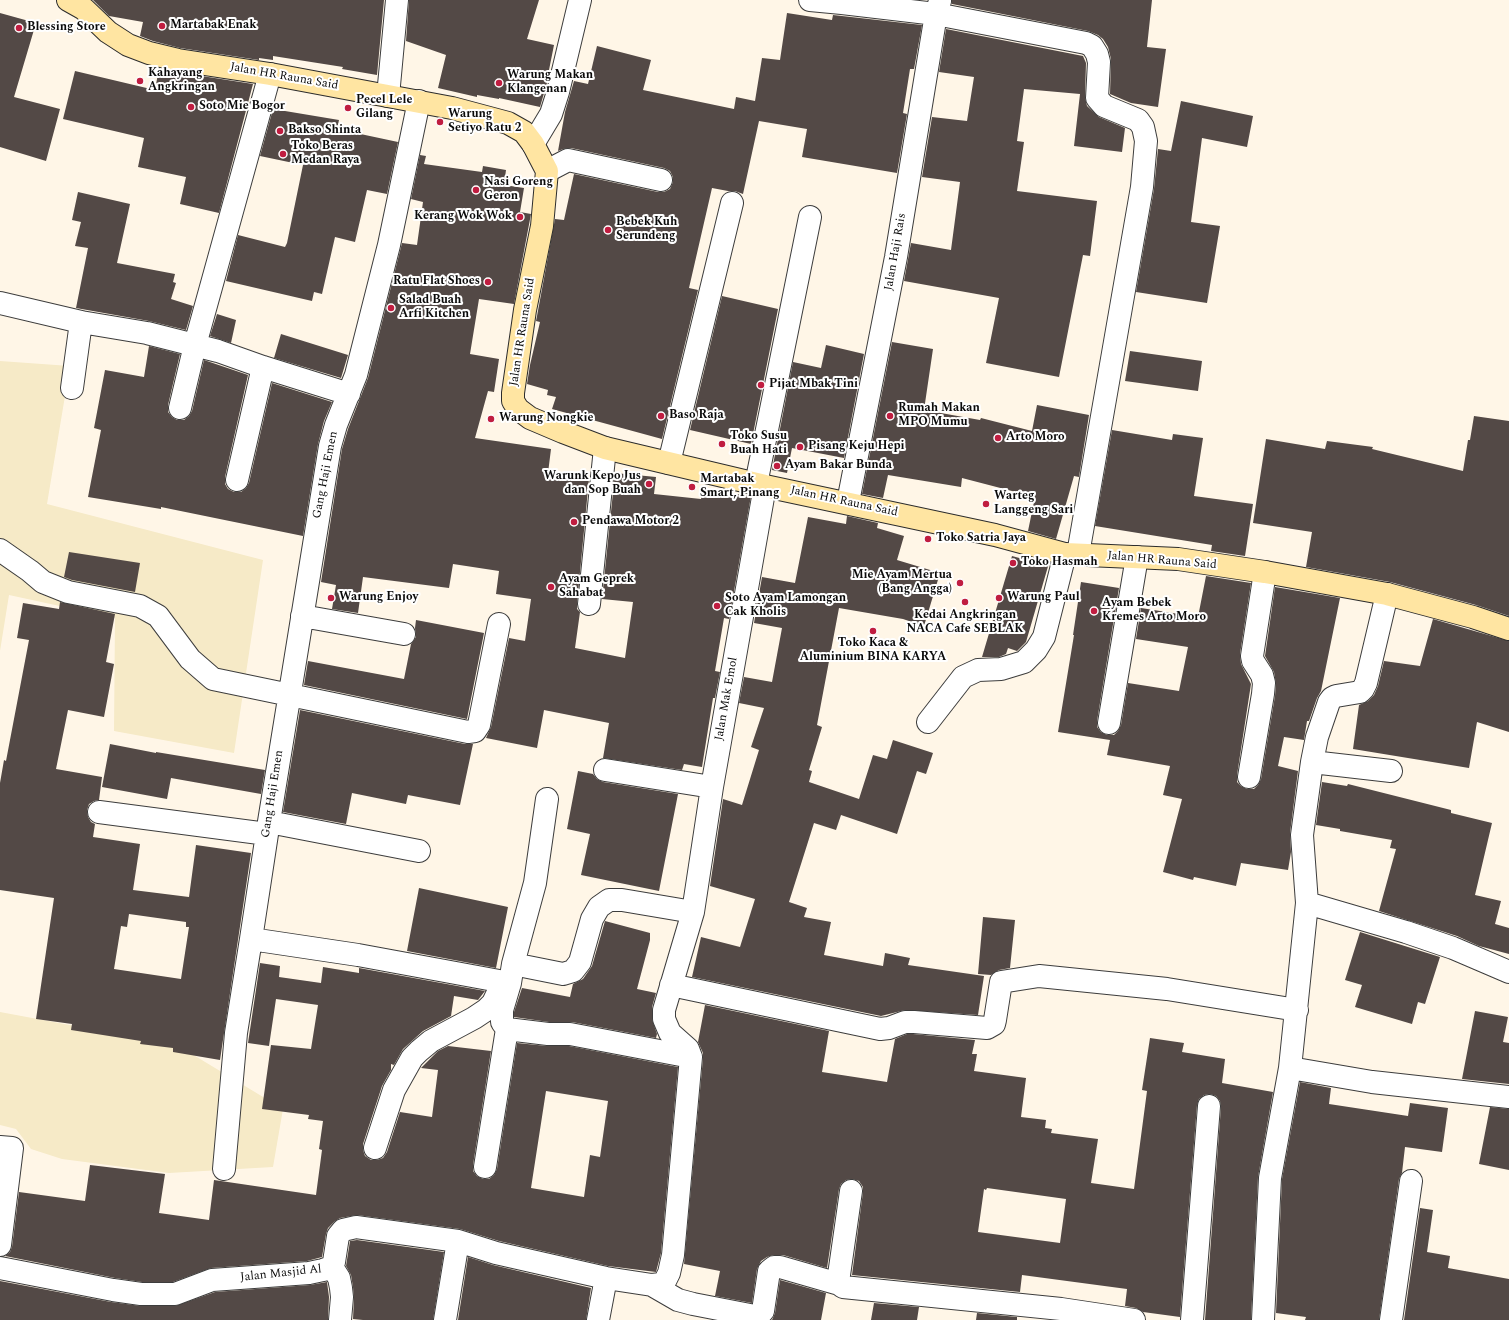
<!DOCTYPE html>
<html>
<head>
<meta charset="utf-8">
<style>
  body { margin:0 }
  canvas { display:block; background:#fff6e7 }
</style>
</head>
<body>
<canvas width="1509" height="1320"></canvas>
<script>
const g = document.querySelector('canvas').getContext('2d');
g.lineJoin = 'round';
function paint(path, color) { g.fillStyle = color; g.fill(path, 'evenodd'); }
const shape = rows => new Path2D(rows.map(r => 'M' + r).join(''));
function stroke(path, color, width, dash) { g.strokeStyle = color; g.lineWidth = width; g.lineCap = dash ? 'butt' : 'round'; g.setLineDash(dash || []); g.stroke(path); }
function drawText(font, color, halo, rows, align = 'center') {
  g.font = font + ' Spectral,serif'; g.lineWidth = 4; g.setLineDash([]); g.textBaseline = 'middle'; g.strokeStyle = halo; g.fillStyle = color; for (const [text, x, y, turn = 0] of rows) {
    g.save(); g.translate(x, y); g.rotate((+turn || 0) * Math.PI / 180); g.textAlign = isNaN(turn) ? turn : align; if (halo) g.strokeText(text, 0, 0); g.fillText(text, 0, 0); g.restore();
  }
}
const farmland = shape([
  [0,361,70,366,47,504,263,560,234,753,114,731,115,618,9,595,0,651],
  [0,1012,177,1045,283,1109,273,1167,169,1173,62,1159,31,1149,16,1129,0,1125]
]);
const building = shape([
  [93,0,384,0,377,75,342,69,343,67,273,56,273,60,259,58,259,60,180,48,153,41,140,36,143,22,109,16],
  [409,0,539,0,527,39,554,45,548,75,549,76,540,107,499,98,499,99,477,95,477,97,438,88,446,55,406,41],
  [952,0,1152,0,1147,47,1166,49,1158,107,1131,103,1110,94,1111,59,1108,47,1103,39,1098,35,1088,31,952,4],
  [0,13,36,23,14,97,60,109,46,161,0,147],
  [787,13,832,20,833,15,922,25,914,69,910,69,903,113,907,114,897,173,802,157,807,129,759,121,743,194,735,191,728,191,712,188,689,288,698,290,662,439,552,409,556,397,547,395,548,390,527,384,530,365,540,322,536,321,537,316,555,219,564,220,574,174,658,192,664,192,670,189,673,182,673,177,670,171,664,168,571,148,563,149,558,151,565,112,574,81,588,84,597,46,651,60,643,90,734,109,736,97,755,101,762,58,780,60],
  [946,29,1083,56,1086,63,1085,97,1087,106,1099,117,1125,128,1122,152,1074,146,1080,94,1024,89,1017,141,1024,142,1017,191,1097,201,1090,256,1083,255,1059,377,986,363,999,298,904,281,911,243,951,250,960,182,922,177,932,117,967,121,974,77,939,72],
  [159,68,176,72,253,84,219,213,180,204,186,177,138,167,144,138,63,119,75,71,155,90],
  [1181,101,1253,116,1247,147,1202,138,1191,222,1220,226,1207,303,1136,292,1154,189,1158,149,1171,151],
  [273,109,339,120,337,129,398,142,387,194,367,190,355,242,335,237,322,294,314,292,312,301,226,281,238,235,285,247,287,243,303,165,260,156],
  [420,155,426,156,424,164,482,172,483,166,506,170,504,185,524,188,520,212,531,214,514,304,479,299,470,354,499,359,494,392,488,391,475,438,551,449,548,473,589,479,577,603,577,609,580,612,575,648,625,658,633,602,602,599,615,473,656,477,654,494,701,499,703,489,751,496,729,619,724,618,715,671,720,672,715,698,713,698,702,767,684,764,682,770,603,758,609,723,544,710,537,748,486,738,491,727,509,638,525,641,531,599,496,594,499,571,453,564,449,588,363,577,358,613,332,609,336,585,321,582,342,449,348,429,368,378,402,243,417,245,423,202,411,199],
  [78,192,130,204,117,263,175,274,173,282,176,283,171,299,193,306,186,330,149,321,76,308,88,248,75,246,81,222,72,220],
  [722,296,778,309,751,444,690,430],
  [217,314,236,320,231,343,210,336],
  [281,334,348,355,341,378,274,358],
  [892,342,933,349,924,410,980,420,981,418,1032,431,1037,405,1089,415,1079,477,1074,476,1056,539,1028,531,1035,497,962,478,961,487,888,475,883,498,862,494],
  [826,345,864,354,844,458,792,448,787,473,772,470,793,362,821,368],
  [149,346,180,354,168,405,168,412,172,417,177,420,184,420,189,416,192,411,204,360,248,375,225,477,225,484,228,489,234,492,241,492,246,488,249,483,272,383,332,402,324,421,318,444,303,536,161,507,161,509,88,497,101,430,94,428,105,370,144,377],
  [1130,351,1202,361,1198,391,1125,381],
  [1474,416,1509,421,1509,616,1476,605,1390,582,1306,567,1312,532,1253,523,1266,439,1325,449,1327,441,1373,447,1372,449,1463,471,1468,440,1470,440],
  [1112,430,1172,440,1173,434,1203,438,1194,496,1253,504,1245,556,1211,551,1212,545,1095,526],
  [847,516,878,523,877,528,904,536,897,560,940,573,924,626,903,619,839,608,817,725,822,727,809,770,812,771,809,782,859,799,873,755,887,759,893,740,933,753,926,774,917,771,897,834,841,815,836,830,814,823,789,902,807,908,804,917,831,922,824,955,883,966,885,953,910,958,908,965,984,976,978,1015,905,1010,881,1016,692,977,701,937,740,947,755,899,710,886,723,799,742,805,759,750,751,747,764,708,739,703,744,677,772,682,782,628,754,623,762,577,795,583,808,517,846,524],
  [69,552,140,563,135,592,72,580,64,577],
  [1012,556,1023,559,1024,556,1049,563,1026,642,1017,651,1008,648,1006,654,999,657,982,657],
  [1206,576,1251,583,1240,654,1241,664,1251,684,1237,775,1237,782,1241,786,1247,789,1254,789,1258,785,1261,779,1275,696,1276,684,1274,672,1265,656,1275,587,1340,598,1321,691,1317,698,1309,721,1307,721,1304,740,1284,737,1278,766,1298,771,1290,833,1291,852,1288,870,1241,863,1236,886,1194,877,1193,880,1163,872,1182,799,1163,795,1170,766,1107,755,1110,740,1058,732,1074,635,1073,635,1081,582,1119,588,1097,721,1097,727,1101,732,1107,735,1114,735,1118,731,1121,725,1128,683,1179,691,1188,647,1136,639,1141,608,1198,617],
  [60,602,115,614,106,662,114,664,104,717,68,710,56,769,102,777,99,800,94,801,89,804,87,810,88,817,91,822,95,824,93,837,140,844,133,890,189,897,196,845,251,853,220,1060,173,1052,173,1048,140,1044,141,1041,71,1030,72,1024,36,1019,54,898,0,890,0,783,4,760,6,761,29,640,17,638,23,603,59,609],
  [129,914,186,922,186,927,189,927,181,979,114,969,121,926,127,927],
  [1433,619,1509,641,1509,732,1477,722,1469,768,1353,749,1359,705,1368,701,1374,695,1378,686,1384,661,1420,666],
  [416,620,484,633,467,719,304,685,308,661,404,679,411,644,416,637,415,628],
  [300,710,465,744,473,744,460,805,408,795,406,804,352,793,346,824,283,812],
  [110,744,156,753,156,752,265,770,261,794,171,778,167,799,102,787],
  [578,771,593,774,597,779,603,782,678,794,659,891,581,875,590,834,567,829],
  [1322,782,1347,786,1348,784,1451,810,1451,813,1492,823,1475,895,1501,901,1495,924,1509,928,1509,954,1479,946,1457,936,1379,911,1396,849,1390,848,1392,840,1340,831,1340,829,1316,825],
  [419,888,508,907,496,968,407,951],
  [983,917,1015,920,1010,968,999,970,991,975,978,974],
  [605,921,650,933,650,940,637,989,656,993,652,1007,652,1019,657,1034,656,1038,572,1022,549,1022,514,1017,514,1012,522,988,570,997,573,984,583,979,592,966],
  [1360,932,1440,957,1425,1004,1418,1002,1412,1024,1355,1007,1362,985,1345,980],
  [260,963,280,966,279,977,321,983,323,967,359,973,359,968,485,991,478,1000,454,996,451,1016,423,1031,403,1049,394,1065,391,1064,391,1070,382,1086,363,1144,363,1150,365,1156,371,1160,377,1160,383,1158,387,1152,400,1112,432,1117,438,1070,421,1068,438,1051,448,1046,491,1051,473,1165,473,1171,477,1176,483,1179,489,1179,494,1175,497,1169,517,1043,547,1046,569,1046,678,1067,661,1253,656,1272,608,1266,499,1241,460,1229,357,1215,340,1218,334,1222,328,1228,326,1234,322,1257,307,1261,211,1268,173,1282,142,1282,115,1278,5,1256,10,1252,12,1247,19,1192,85,1201,90,1165,165,1174,159,1213,209,1220,214,1180,316,1195,322,1150,319,1149,323,1121,308,1119,309,1115,262,1109,271,1045,311,1049,318,1005,276,999,269,1046,248,1043],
  [546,1091,608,1101,600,1157,590,1155,584,1197,531,1188],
  [705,1005,829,1031,822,1072,887,1082,895,1039,907,1034,913,1034,975,1040,972,1054,977,1054,974,1071,1026,1078,1021,1117,1046,1120,1045,1128,1052,1129,1051,1133,1098,1139,1091,1183,1134,1189,1147,1091,1142,1090,1150,1038,1184,1043,1182,1052,1225,1059,1222,1083,1273,1092,1258,1177,1251,1320,1205,1320,1221,1107,1220,1101,1216,1096,1210,1094,1204,1095,1199,1099,1197,1105,1180,1317,1143,1312,1136,1308,1125,1306,1127,1289,1022,1275,1020,1292,852,1275,863,1192,863,1187,859,1181,852,1179,846,1180,841,1184,839,1189,827,1268,783,1255,774,1255,767,1257,761,1261,757,1269,752,1303,715,1296,720,1271,684,1264,703,1058,703,1053,698,1042],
  [987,1188,1066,1199,1060,1243,978,1232,984,1189,986,1190],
  [1475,1011,1508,1017,1503,1042,1509,1043,1509,1084,1462,1079],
  [1300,1082,1331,1088,1329,1104,1408,1116,1410,1103,1448,1108,1442,1152,1405,1147,1402,1173,1399,1179,1379,1320,1305,1320,1306,1317,1276,1313,1282,1179],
  [1490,1107,1509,1109,1509,1170,1479,1164],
  [1420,1208,1433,1210,1427,1252,1450,1256,1448,1268,1509,1279,1509,1320,1404,1320],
  [357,1240,444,1252,433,1320,363,1320,353,1319,354,1298,353,1287,351,1275,346,1266,350,1241],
  [468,1257,493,1265,591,1288,586,1320,458,1320],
  [780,1280,826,1293,821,1320,772,1320,775,1313],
  [0,1281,111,1302,141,1306,175,1306,215,1292,310,1285,327,1282,329,1297,328,1320,0,1320],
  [874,1303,919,1307,917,1320,871,1320],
  [977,1313,1017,1317,1017,1320,976,1320]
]);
const minor = shape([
  [810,0,842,3,936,14,1086,43,1092,46,1097,54,1099,62,1097,98,1104,106,1138,120,1143,127,1146,141,1142,187,1078,554],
  [388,96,397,0],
  [419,101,389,245,356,375,336,425,330,446,267,834,251,939,358,955,510,983],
  [533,144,551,114,558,92,580,0],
  [547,171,568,160,661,180],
  [0,303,81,322,147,333,218,351,263,367,349,394],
  [72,388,81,322],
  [180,408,195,345,270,74],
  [669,463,732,203],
  [237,480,263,367],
  [756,484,810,217],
  [848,502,896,257,936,14,940,1],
  [0,550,30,571,43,582,68,592,140,606,158,616,190,659,213,679,468,732,475,731,479,725,499,624],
  [589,604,605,448],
  [302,616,404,634],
  [928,722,963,677,978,670,1001,669,1024,662,1036,650,1044,637,1065,554],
  [1109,723,1137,557],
  [1312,762,1391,771],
  [605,770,712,787],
  [1249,777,1263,694,1264,683,1262,675,1253,661,1252,656,1265,572],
  [547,799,535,883,513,964,510,983,502,1010,502,1022,507,1029,548,1034,570,1034,691,1057],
  [99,812,267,834],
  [269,822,419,851],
  [1307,903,1406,932,1453,948,1509,972],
  [513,964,563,974,573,971,580,962,592,919,599,907,609,900,622,900,693,912],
  [671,985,880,1029,889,1028,905,1022,914,1022,987,1028,994,1024,995,1020,1001,982,1039,976,1167,989,1297,1010],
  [1290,1068,1372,1082,1509,1097],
  [0,1147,12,1148,0,1245],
  [375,1148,394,1090,412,1058,419,1051,431,1041,474,1018,486,1010,493,1003,502,984],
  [485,1167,507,1029],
  [224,1169,236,1033,251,939],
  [851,1191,838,1282,839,1284,843,1287,1061,1309,1134,1320],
  [332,1267,339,1278,341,1288,342,1297,340,1320],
  [0,1268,113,1290,141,1294,175,1294,212,1280,309,1273,323,1270,332,1267,334,1262,338,1236,343,1230,356,1227,458,1241,496,1253,606,1278,652,1285,661,1284,665,1281,669,1273,673,1255,691,1057,688,1049,670,1033,664,1019,664,1010,693,912,712,787,765,486],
  [652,1285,678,1300,693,1304,755,1316,758,1316,763,1311,769,1271,774,1267,780,1267,839,1284],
  [445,1320,458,1241],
  [598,1320,606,1278],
  [1192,1320,1209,1106],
  [1263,1320,1270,1178,1290,1068,1307,903,1302,835,1312,762,1317,737,1329,702,1332,698,1336,696,1360,692,1363,689,1366,683,1387,594],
  [1391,1320,1411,1181]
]);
const secondary = shape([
  [68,0,84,9,108,32,128,45,149,53,178,60,270,74,452,108,508,123,524,132,533,144,547,171,542,226,525,310,513,393,513,401,518,409,530,418,563,432,605,448,765,486,995,535,1065,554,1178,559,1265,572,1387,594,1473,617,1509,629]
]);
const markers = [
  [162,26,4,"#c01d40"],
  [19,28,4,"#c01d40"],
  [140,81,4,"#c01d40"],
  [499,83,4,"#c01d40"],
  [191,107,4,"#c01d40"],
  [348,108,4,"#c01d40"],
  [440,122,4,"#c01d40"],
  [280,131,4,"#c01d40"],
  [283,154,4,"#c01d40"],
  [476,190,4,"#c01d40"],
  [520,217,4,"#c01d40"],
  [608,230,4,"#c01d40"],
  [488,282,4,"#c01d40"],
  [391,308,4,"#c01d40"],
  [761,385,4,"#c01d40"],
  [661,416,4,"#c01d40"],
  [890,416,4,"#c01d40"],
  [491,419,4,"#c01d40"],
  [998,438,4,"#c01d40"],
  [722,444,4,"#c01d40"],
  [800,447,4,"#c01d40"],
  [777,466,4,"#c01d40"],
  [649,484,4,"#c01d40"],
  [692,487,4,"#c01d40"],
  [986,504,4,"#c01d40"],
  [574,522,4,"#c01d40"],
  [928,539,4,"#c01d40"],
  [1013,563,4,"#c01d40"],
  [960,583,4,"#c01d40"],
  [551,587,4,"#c01d40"],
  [331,598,4,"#c01d40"],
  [999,598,4,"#c01d40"],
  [965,602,4,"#c01d40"],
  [717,606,4,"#c01d40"],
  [1094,611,4,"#c01d40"],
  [873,631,4,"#c01d40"]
];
const poiNames = [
  ["Martabak Enak",170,26],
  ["Blessing Store",27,28],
  ["Kahayang",148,74],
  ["Angkringan",148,88],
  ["Warung Makan",507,76],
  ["Klangenan",507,90],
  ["Pecel Lele",356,101],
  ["Gilang",356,115],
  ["Soto Mie Bogor",199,107],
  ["Warung",448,115],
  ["Setiyo Ratu 2",448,129],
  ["Bakso Shinta",288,131],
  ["Toko Beras",291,147],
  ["Medan Raya",291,161],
  ["Nasi Goreng",484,183],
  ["Geron",484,197],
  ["Kerang Wok Wok",512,217,"right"],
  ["Bebek Kuh",616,223],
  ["Serundeng",616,237],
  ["Ratu Flat Shoes",480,282,"right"],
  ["Salad Buah",399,301],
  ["Arfi Kitchen",399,315],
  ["Pijat Mbak Tini",769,385],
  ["Rumah Makan",898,409],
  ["MPO Mumu",898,423],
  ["Baso Raja",669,416],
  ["Warung Nongkie",499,419],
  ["Toko Susu",730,437],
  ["Buah Hati",730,451],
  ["Arto Moro",1006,438],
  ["Pisang Keju Hepi",808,447],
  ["Ayam Bakar Bunda",785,466],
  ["Warunk Kepo Jus",641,477,"right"],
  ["dan Sop Buah",641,491,"right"],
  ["Martabak",700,480],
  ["Smart, Pinang",700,494],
  ["Warteg",994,497],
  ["Langgeng Sari",994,511],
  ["Pendawa Motor 2",582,522],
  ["Toko Satria Jaya",936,539],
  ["Toko Hasmah",1021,563],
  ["Mie Ayam Mertua",952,576,"right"],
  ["(Bang Angga)",952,590,"right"],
  ["Ayam Geprek",559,580],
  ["Sahabat",559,594],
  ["Warung Enjoy",339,598],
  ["Warung Paul",1007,598],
  ["Soto Ayam Lamongan",725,599],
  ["Cak Kholis",725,613],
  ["Ayam Bebek",1102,604],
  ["Kremes Arto Moro",1102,618],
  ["Kedai Angkringan",965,616,"center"],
  ["NACA Cafe SEBLAK",965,630,"center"],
  ["Toko Kaca &",873,644,"center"],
  ["Aluminium BINA KARYA",873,658,"center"]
];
const streetNames = [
  ["Jalan HR Rauna Said",284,77,10],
  ["Jalan Haji Rais",896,252,-80],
  ["Jalan HR Rauna Said",523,332,-81],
  ["Gang Haji Emen",326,475,-79],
  ["Jalan HR Rauna Said",844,502,12],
  ["Jalan HR Rauna Said",1162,561,5],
  ["Jalan Mak Emol",727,699,-80],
  ["Gang Haji Emen",273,794,-81],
  ["Jalan Masjid Al",281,1274,-6]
];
paint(farmland, '#f6eac7');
paint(building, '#534946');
stroke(minor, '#3d3d3d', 24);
stroke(secondary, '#2c2c2c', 24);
stroke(minor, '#fff', 22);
stroke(secondary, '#ffe5a2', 22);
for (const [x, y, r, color] of markers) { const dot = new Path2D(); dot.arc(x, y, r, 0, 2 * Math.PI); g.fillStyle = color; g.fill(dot); stroke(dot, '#fff', 1.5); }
drawText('bold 12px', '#0a0a0a', '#fff', poiNames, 'left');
drawText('12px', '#0a0a0a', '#fff', streetNames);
</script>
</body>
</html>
